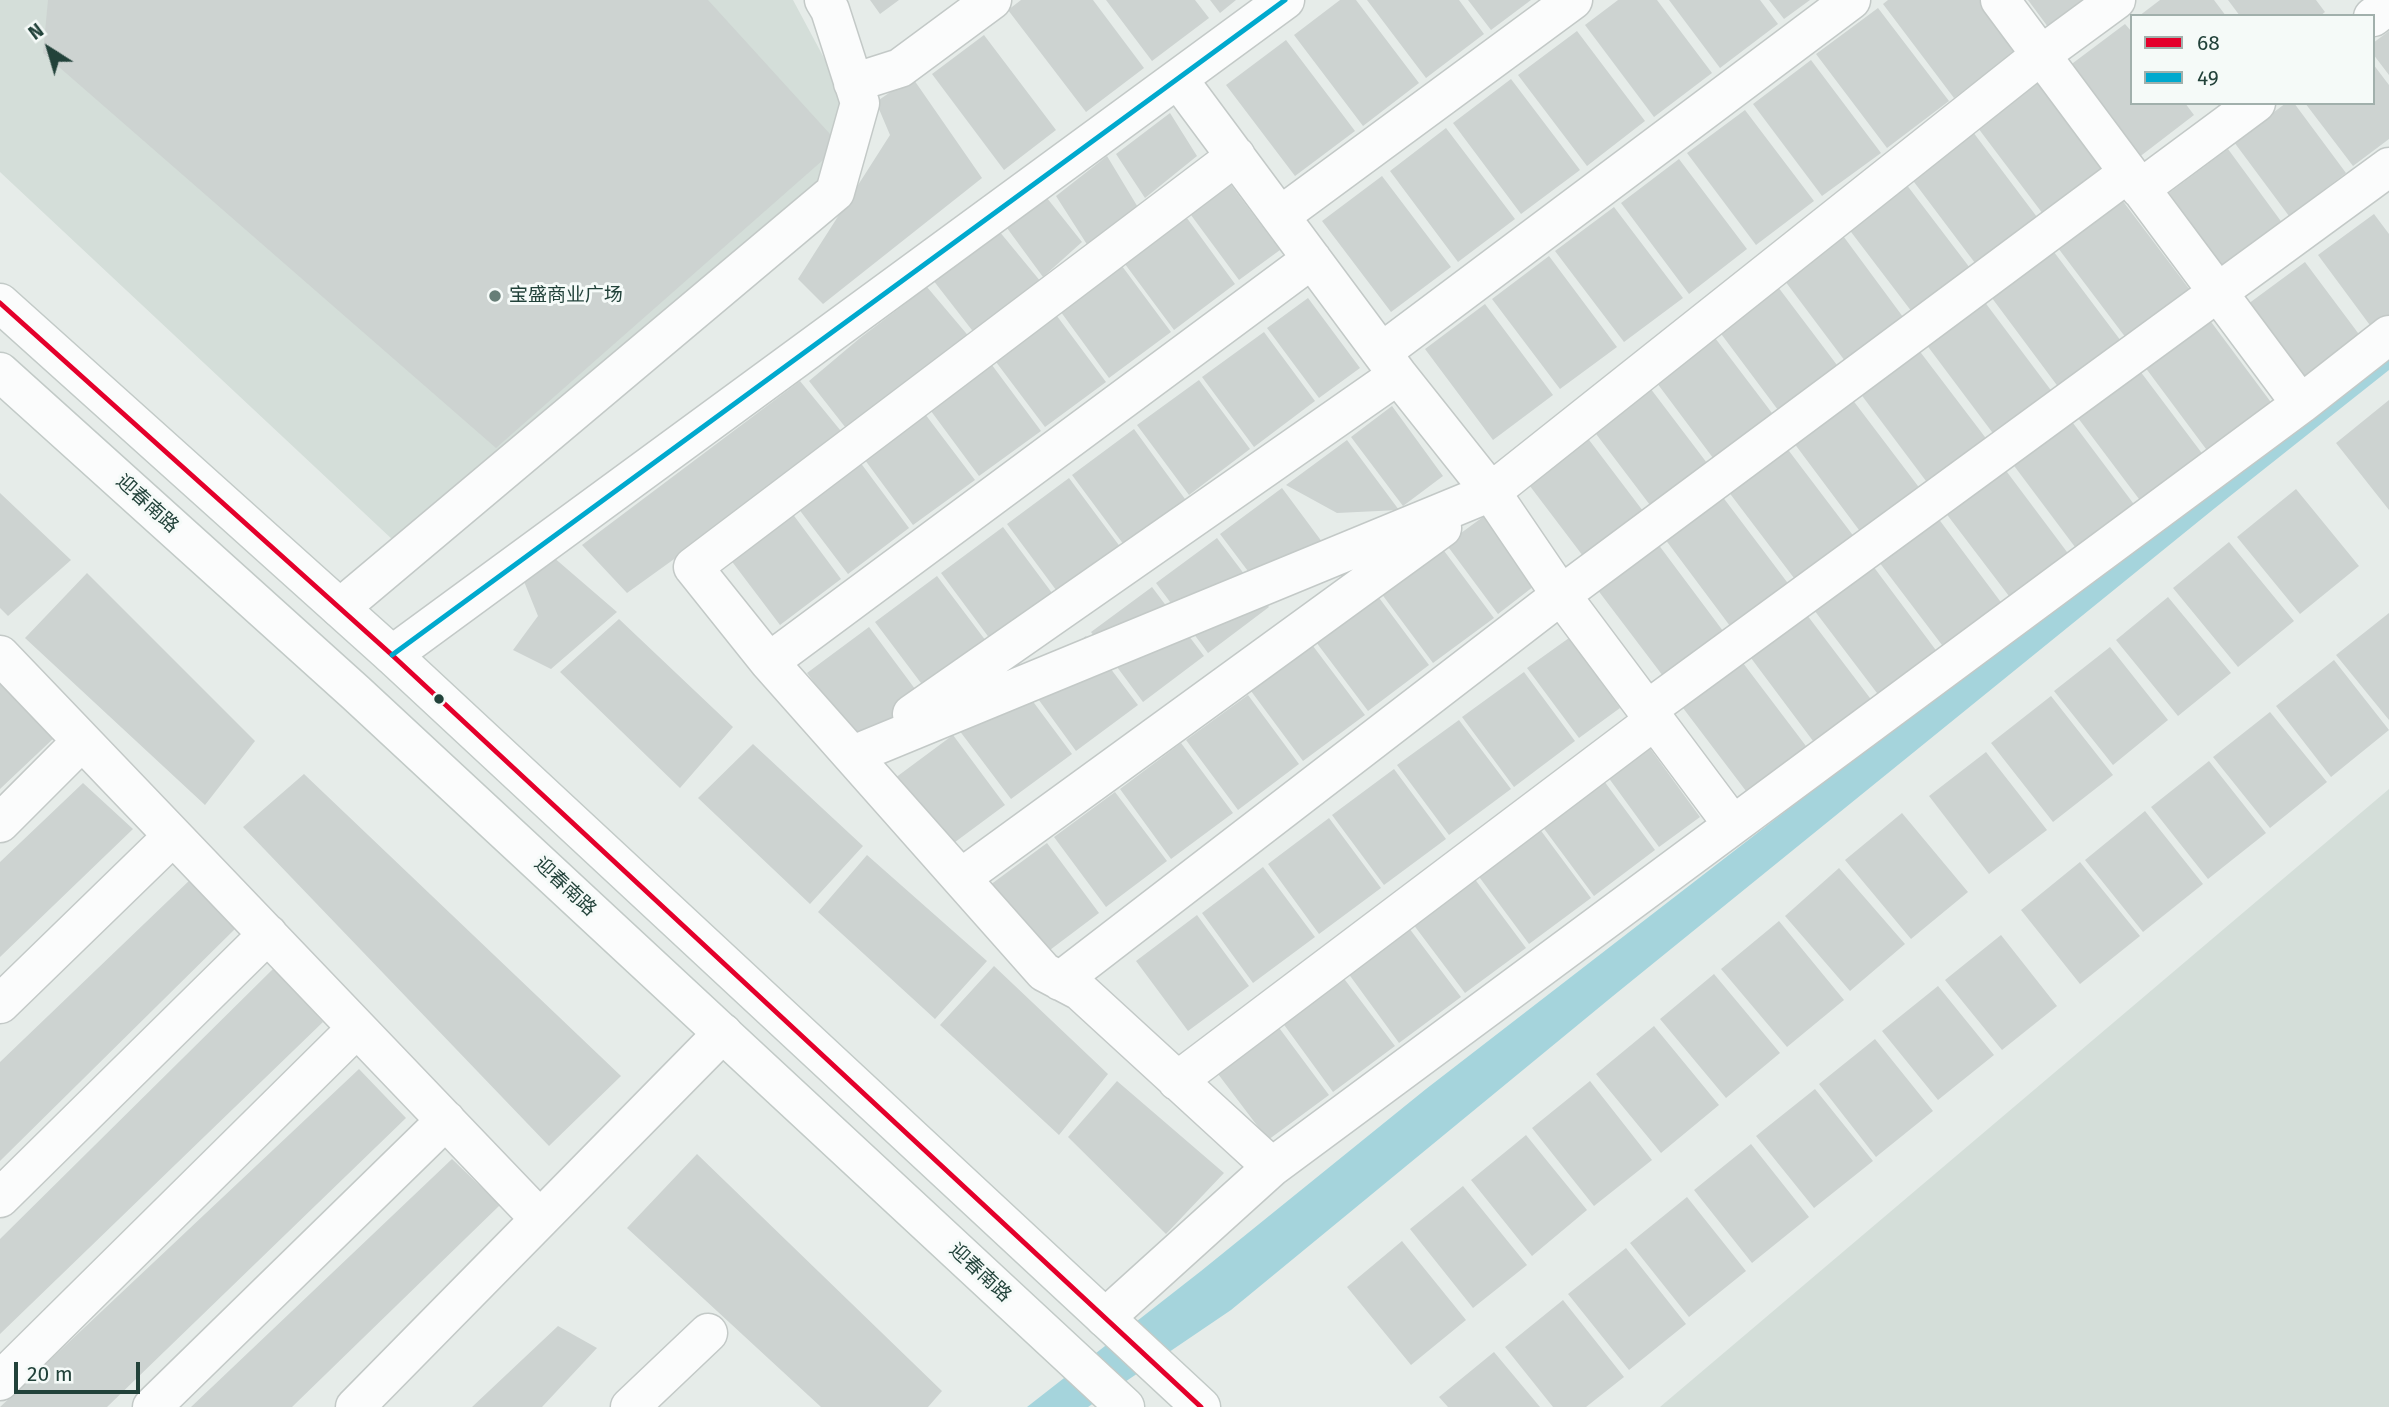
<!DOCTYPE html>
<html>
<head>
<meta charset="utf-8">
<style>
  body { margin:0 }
  #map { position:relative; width:2389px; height:1407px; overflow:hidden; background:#e6ece9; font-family:"Fira Sans",sans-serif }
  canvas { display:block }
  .legend { position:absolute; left:2130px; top:14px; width:245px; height:91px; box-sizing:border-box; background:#f5faf8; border:2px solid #a1b0ac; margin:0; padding:9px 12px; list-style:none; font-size:21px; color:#22423a }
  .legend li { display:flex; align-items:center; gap:14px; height:35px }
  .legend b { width:35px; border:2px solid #a1b0ac }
  .north { position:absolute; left:14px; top:14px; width:70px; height:70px; -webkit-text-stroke:5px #f5faf8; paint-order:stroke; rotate:323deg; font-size:19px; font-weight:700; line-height:28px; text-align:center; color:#22423a }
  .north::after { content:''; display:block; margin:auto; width:24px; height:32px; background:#22423a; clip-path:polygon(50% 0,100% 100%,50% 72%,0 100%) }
  .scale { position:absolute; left:14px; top:1362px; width:126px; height:32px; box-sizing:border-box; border:4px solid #22423a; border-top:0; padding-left:9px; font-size:21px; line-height:24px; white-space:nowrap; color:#22423a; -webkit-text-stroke:5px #f5faf8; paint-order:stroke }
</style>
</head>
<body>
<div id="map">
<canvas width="2389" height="1407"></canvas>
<ul class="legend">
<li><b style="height:9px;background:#e4002b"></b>68</li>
<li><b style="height:9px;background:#00a9ce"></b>49</li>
</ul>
<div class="north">N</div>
<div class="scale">20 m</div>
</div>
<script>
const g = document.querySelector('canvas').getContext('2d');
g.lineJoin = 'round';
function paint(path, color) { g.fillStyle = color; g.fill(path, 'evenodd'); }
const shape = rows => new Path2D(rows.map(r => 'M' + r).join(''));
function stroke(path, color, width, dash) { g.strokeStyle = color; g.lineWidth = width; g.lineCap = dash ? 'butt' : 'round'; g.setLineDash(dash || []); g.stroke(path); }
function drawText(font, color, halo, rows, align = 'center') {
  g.font = font + ' "Fira Sans","Noto Sans SC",sans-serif'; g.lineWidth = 6; g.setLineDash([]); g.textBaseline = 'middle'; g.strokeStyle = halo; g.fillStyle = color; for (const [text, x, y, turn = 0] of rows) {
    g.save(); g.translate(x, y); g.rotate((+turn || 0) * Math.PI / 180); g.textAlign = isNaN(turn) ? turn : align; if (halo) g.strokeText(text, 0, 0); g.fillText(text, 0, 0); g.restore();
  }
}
const built = shape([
  [0,0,793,0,839,86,843,119,819,194,394,541,0,172],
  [2389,789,2389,1407,1660,1407]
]);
const water = shape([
  [2389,345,2389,370,2215,508,1613,996,1231,1310,1088,1407,1027,1407,1201,1271,1426,1089]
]);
const building = shape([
  [48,0,708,0,840,145,496,448,43,53],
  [870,0,899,0,880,14],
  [1021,0,1093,0,1144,68,1086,112,1008,10],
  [1106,0,1195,0,1209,18,1152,61],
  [1210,0,1236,0,1220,13],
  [1340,0,1356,0,1419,83,1363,126,1294,35],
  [1367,0,1459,0,1484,34,1426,78],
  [1468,0,1531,0,1491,30],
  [1618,0,1657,0,1712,73,1654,117,1585,25],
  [1669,0,1760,0,1778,24,1720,68],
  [1769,0,1810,0,1784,19],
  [1888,0,1980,0,2018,50,1954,98,1883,4],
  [2028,0,2084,0,2048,27],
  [2160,0,2214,0,2226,16,2139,16],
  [2228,0,2316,0,2325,12,2320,16,2240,16],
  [1878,8,1949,101,1887,148,1816,54],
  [2125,24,2132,32,2132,103,2185,103,2194,115,2138,158,2069,66],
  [1577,31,1645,121,1587,166,1518,75],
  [2389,31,2389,75,2373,54,2373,43],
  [984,35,1056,130,1004,170,932,74],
  [1286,40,1355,131,1295,176,1226,85],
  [1811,60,1881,153,1822,196,1753,104],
  [2373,64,2389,85,2389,139,2353,166,2305,103,2373,103],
  [2039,76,2110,170,2046,218,1975,124],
  [912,77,982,178,823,304,798,279,890,135,876,102],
  [1511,79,1580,170,1521,214,1453,123],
  [2286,103,2294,103,2346,173,2289,216,2234,142],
  [1745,110,1814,201,1756,245,1687,153],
  [1170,113,1197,156,1145,198,1116,154],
  [1446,128,1515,219,1458,262,1390,171],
  [1970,128,2040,221,1978,267,1908,174],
  [2228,149,2283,224,2224,268,2169,193],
  [1107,156,1139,209,1088,246,1056,196],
  [1679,159,1747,249,1689,294,1621,203],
  [1382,176,1451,267,1391,312,1322,221],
  [1903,180,1973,272,1915,316,1845,224],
  [1228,181,1280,250,1239,280,1188,211],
  [2119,196,2190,290,2126,338,2055,244],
  [1047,198,1082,242,1043,277,1007,228],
  [1614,207,1683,298,1624,342,1555,251],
  [1184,214,1235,284,1174,330,1122,260],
  [2374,214,2389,234,2389,315,2372,328,2318,255],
  [1838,229,1906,321,1848,365,1779,273],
  [999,231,1041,282,975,334,933,280],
  [2051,248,2121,341,2059,388,1989,294],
  [1549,256,1617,347,1560,389,1492,299],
  [1119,262,1171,332,1109,378,1058,308],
  [2305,262,2364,341,2308,383,2248,304],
  [1772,279,1840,369,1781,414,1713,323],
  [927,287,971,339,849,432,809,381,860,338],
  [1308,298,1360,368,1319,398,1267,328],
  [1984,301,2053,393,1995,436,1926,344],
  [1485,304,1553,395,1493,440,1425,349],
  [2203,311,2273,405,2209,453,2139,359],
  [1054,312,1106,382,1045,427,993,358],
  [1706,326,1775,417,1716,462,1648,371],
  [1264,332,1315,401,1254,447,1202,377],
  [1918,349,1988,441,1929,485,1860,393],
  [989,361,1041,431,979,476,928,407],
  [2134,363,2204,456,2142,503,2072,410],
  [1641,376,1710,467,1653,509,1584,418],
  [1199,380,1250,449,1189,495,1137,425],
  [800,381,845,436,627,593,582,545],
  [1852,399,1921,490,1862,534,1794,443],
  [2389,400,2389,510,2336,443],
  [1392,406,1443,476,1403,506,1351,437],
  [922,410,975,480,913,525,862,456],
  [2067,415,2136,507,2078,551,2009,459],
  [1577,424,1646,515,1586,560,1517,469],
  [1134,429,1185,499,1124,545,1072,475],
  [1347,440,1399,510,1337,513,1286,485],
  [1786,447,1855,538,1797,582,1728,491],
  [857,458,909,528,848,574,795,504],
  [2001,464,2070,556,2012,600,1942,508],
  [1069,478,1121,548,1059,594,1007,524],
  [1282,488,1334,558,1272,603,1220,534],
  [2296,489,2359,566,2300,614,2237,537],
  [0,493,71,560,8,616,0,608],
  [1722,496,1790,586,1733,630,1665,539],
  [789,509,841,579,780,625,727,555],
  [1487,514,1538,583,1498,614,1446,544],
  [1935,514,2003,605,1945,649,1876,558],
  [1003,527,1055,597,993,643,941,573],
  [1217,538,1269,607,1208,653,1156,583],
  [2229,542,2294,621,2238,667,2173,588],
  [1658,544,1726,635,1666,680,1597,589],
  [1442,548,1494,618,1433,663,1381,593],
  [552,556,617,612,551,669,513,650,538,616,523,579],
  [1870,562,1938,653,1880,697,1811,606],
  [87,573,255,741,205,805,25,638],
  [937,576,989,645,927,691,875,622],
  [1152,587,1204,656,1143,702,1091,632],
  [1377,595,1429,665,1368,711,1316,642],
  [2168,597,2231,673,2178,716,2116,640],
  [1804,611,1873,702,1816,745,1748,654],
  [2389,613,2389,720,2336,655],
  [619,619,733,727,680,788,560,672],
  [869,627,921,697,859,743,807,673],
  [1086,636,1138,705,1076,751,1025,681],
  [1569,638,1620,708,1579,738,1527,668],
  [1313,646,1365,715,1303,761,1251,691],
  [2110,647,2168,720,2113,765,2054,691],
  [1740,659,1809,750,1749,795,1680,704],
  [2334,660,2389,730,2331,777,2276,706],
  [1524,672,1575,741,1514,787,1462,717],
  [0,684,55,737,0,789],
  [1020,684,1072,754,1011,799,959,730],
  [1248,695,1299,764,1238,810,1186,740],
  [2051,696,2113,775,2053,822,1991,743],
  [2270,712,2327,782,2270,828,2213,757],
  [1459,720,1511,789,1449,835,1397,765],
  [953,735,1005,805,943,851,891,781],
  [1181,743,1233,813,1171,859,1120,789],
  [753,744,863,846,810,904,698,798],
  [1649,747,1700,817,1659,847,1608,777],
  [1986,752,2047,830,1989,874,1929,796],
  [2209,761,2266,833,2208,879,2151,807],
  [1394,769,1446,839,1384,885,1332,815],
  [304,774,621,1076,549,1146,243,827],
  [1604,781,1655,850,1594,896,1542,826],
  [83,783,133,829,0,957,0,862],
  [1115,792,1167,861,1106,907,1054,837],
  [2145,811,2203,884,2143,932,2085,860],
  [1902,813,1968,892,1911,939,1845,860],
  [1329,818,1381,888,1319,934,1268,864],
  [1539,828,1591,898,1529,944,1477,874],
  [1047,843,1099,913,1038,959,986,888],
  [867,855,987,961,935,1019,818,912],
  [2080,862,2140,936,2080,984,2021,910],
  [1263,867,1315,937,1253,983,1202,913],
  [1839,868,1905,944,1850,991,1785,916],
  [193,877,239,925,0,1161,0,1062],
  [1474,878,1526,948,1465,993,1413,924],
  [1197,915,1249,986,1188,1031,1136,961],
  [1779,921,1844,1000,1787,1047,1721,969],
  [1409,928,1461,997,1399,1043,1348,973],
  [2001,935,2057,1006,2002,1050,1945,980],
  [994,966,1108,1074,1059,1135,940,1025],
  [274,968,323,1022,0,1334,0,1239],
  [1714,974,1780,1053,1726,1098,1660,1019],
  [1342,976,1395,1046,1333,1092,1282,1022],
  [1938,986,1994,1055,1938,1100,1882,1031],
  [1277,1025,1329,1095,1268,1140,1215,1070],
  [1654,1026,1719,1105,1661,1153,1596,1074],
  [1875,1039,1933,1111,1876,1157,1819,1084],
  [359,1069,406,1118,107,1407,0,1407],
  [1117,1081,1224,1173,1166,1234,1068,1137],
  [1590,1081,1652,1160,1594,1206,1532,1128],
  [1815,1089,1873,1161,1814,1208,1756,1136],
  [1526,1135,1587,1210,1532,1256,1471,1180],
  [1751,1144,1809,1217,1752,1263,1694,1190],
  [697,1154,942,1391,928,1407,821,1407,627,1228],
  [452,1159,500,1205,292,1407,191,1407],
  [1463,1186,1527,1265,1473,1308,1410,1229],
  [1687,1197,1746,1271,1689,1317,1630,1243],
  [1402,1241,1466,1320,1411,1365,1347,1287],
  [1626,1248,1686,1324,1629,1370,1568,1294],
  [1563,1300,1624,1377,1586,1407,1553,1407,1505,1347],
  [558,1326,597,1348,542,1407,472,1407],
  [1494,1352,1540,1407,1448,1407,1439,1397]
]);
const minor = shape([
  [2000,0,2301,404],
  [2373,17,2389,5],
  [1178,79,1398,375,1491,492,1561,595,1733,825],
  [853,83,900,68,992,0],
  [1236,156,693,567,769,662,1044,972,1080,991,1272,1167],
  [2140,189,2256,103],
  [1280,216,1573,0],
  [1382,352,1851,0],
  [340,608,835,192,860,103,830,10,824,0],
  [0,655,540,1219],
  [392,655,1285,0],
  [769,662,1312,259],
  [1647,710,2389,167],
  [912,714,1398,375],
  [853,755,1491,492,2041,55,2116,0],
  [0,823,82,741],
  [961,878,1442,528],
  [1060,981,1561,595,2128,173],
  [0,1004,173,836],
  [1177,1081,1655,720],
  [0,1198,268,934],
  [1105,1318,1272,1167,2301,404,2389,335],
  [0,1381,357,1028],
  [152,1407,446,1120],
  [355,1407,723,1033],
  [630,1407,708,1333]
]);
const secondary = shape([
  [0,303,392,655,1201,1407],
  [0,372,356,693,1125,1407]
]);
const bus1 = shape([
  [0,303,392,655,1201,1407]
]);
const bus2 = shape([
  [392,655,1285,0]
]);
const markers = [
  [495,296,7,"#677e77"],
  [439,699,6,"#22423a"]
];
const poiNames = [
  ["宝盛商业广场",509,296]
];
const streetNames = [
  ["迎春南路",147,504,42],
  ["迎春南路",565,887,43],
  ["迎春南路",980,1273,43]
];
paint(built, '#d4ded9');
paint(water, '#a5d4dc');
paint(building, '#cdd3d1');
stroke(minor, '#c3c9c7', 41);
stroke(secondary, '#c2cac7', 41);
stroke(minor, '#fbfcfc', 38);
stroke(secondary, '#fbfcfc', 38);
stroke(bus1, '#e4002b', 5);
stroke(bus2, '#00a9ce', 5);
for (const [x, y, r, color] of markers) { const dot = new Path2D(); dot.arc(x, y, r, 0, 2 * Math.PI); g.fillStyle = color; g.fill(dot); stroke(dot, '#f5faf8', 2.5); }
drawText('19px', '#22423a', '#f5faf8', poiNames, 'left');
drawText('19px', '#22423a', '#f5faf8', streetNames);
</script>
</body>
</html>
